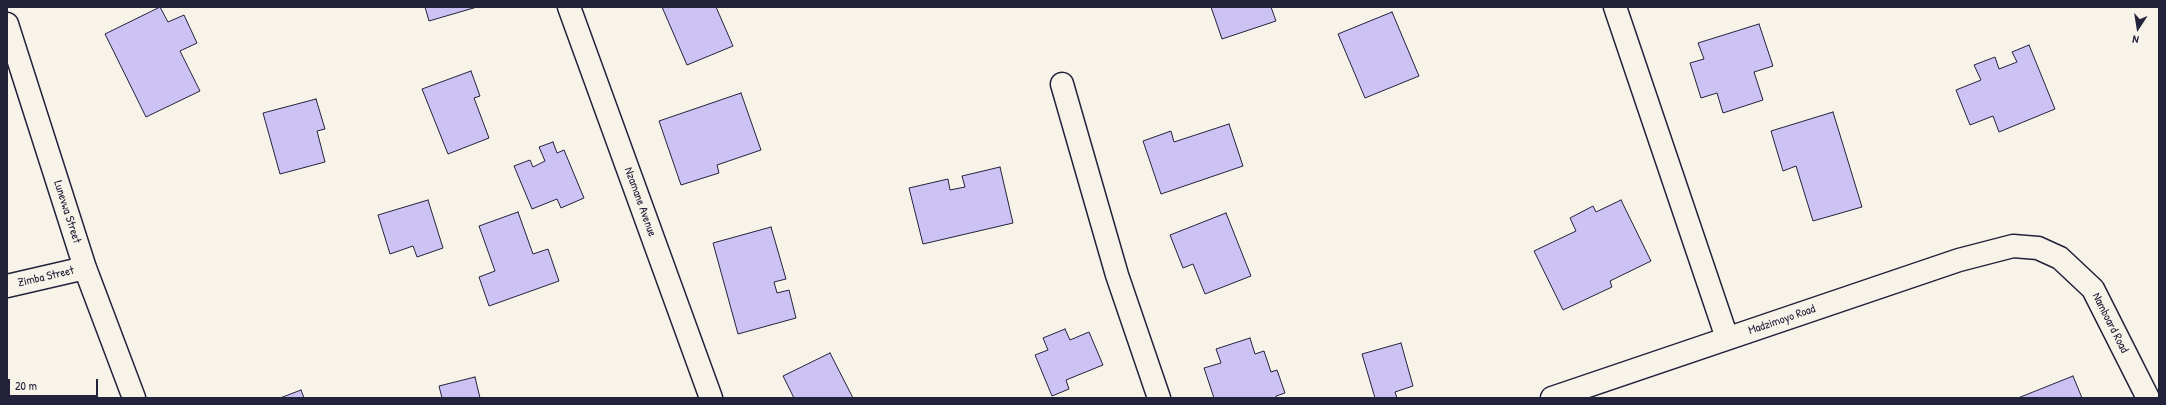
<!DOCTYPE html>
<html>
<head>
<meta charset="utf-8">
<style>
  body { margin:0 }
  #map { position:relative; width:2166px; height:405px; overflow:hidden; background:#f7f3e8; font-family:"Patrick Hand",sans-serif }
  canvas { display:block }
  .frame { position:absolute; inset:0; border:8px solid #22223b; pointer-events:none }
  .north { position:absolute; left:2118px; top:8px; width:40px; height:40px; -webkit-text-stroke:3px #f7f3e8; paint-order:stroke; rotate:192deg; font-size:11px; font-weight:700; line-height:16px; text-align:center; color:#22223b }
  .north::after { content:''; display:block; margin:auto; width:14px; height:18px; background:#22223b; clip-path:polygon(50% 0,100% 100%,50% 72%,0 100%) }
  .scale { position:absolute; left:8px; top:379px; width:90px; height:18px; box-sizing:border-box; border:2px solid #22223b; border-top:0; padding-left:5px; font-size:12px; line-height:14px; white-space:nowrap; color:#22223b; -webkit-text-stroke:3px #f7f3e8; paint-order:stroke }
</style>
</head>
<body>
<div id="map">
<canvas width="2166" height="405"></canvas>
<div class="frame"></div>
<div class="north">N</div>
<div class="scale">20 m</div>
</div>
<script>
const g = document.querySelector('canvas').getContext('2d');
g.lineJoin = 'round';
function paint(path, color) { g.fillStyle = color; g.fill(path, 'evenodd'); }
const shape = rows => new Path2D(rows.map(r => 'M' + r).join(''));
function stroke(path, color, width, dash) { g.strokeStyle = color; g.lineWidth = width; g.lineCap = dash ? 'butt' : 'round'; g.setLineDash(dash || []); g.stroke(path); }
function drawText(font, color, halo, rows, align = 'center') {
  g.font = font + ' "Patrick Hand",sans-serif'; g.lineWidth = 3; g.setLineDash([]); g.textBaseline = 'middle'; g.strokeStyle = halo; g.fillStyle = color; for (const [text, x, y, turn = 0] of rows) {
    g.save(); g.translate(x, y); g.rotate((+turn || 0) * Math.PI / 180); g.textAlign = isNaN(turn) ? turn : align; if (halo) g.strokeText(text, 0, 0); g.fillText(text, 0, 0); g.restore();
  }
}
const building = shape([
  [160,7,168,22,184,15,197,43,180,51,200,91,146,117,105,34,160,7],
  [425,7,477,7,429,21,425,7],
  [662,7,716,7,733,46,687,65,662,7],
  [1211,7,1271,7,1276,21,1222,39,1211,7],
  [1392,12,1419,76,1365,98,1338,34,1392,12],
  [1759,24,1773,66,1754,72,1763,100,1723,113,1717,93,1701,98,1690,63,1704,59,1698,43,1759,24],
  [2029,45,2055,109,1999,132,1993,116,1970,125,1956,90,1981,80,1974,65,1995,57,1999,69,2017,62,2012,52,2029,45],
  [471,71,480,96,474,98,489,138,448,154,422,89,471,71],
  [741,93,761,150,717,165,719,173,681,185,659,121,741,93],
  [316,99,325,129,317,131,325,162,280,174,263,113,316,99],
  [1833,112,1862,207,1813,221,1796,166,1783,171,1771,131,1833,112],
  [1229,124,1243,166,1161,194,1143,141,1171,131,1174,142,1229,124],
  [553,142,557,153,564,150,584,198,561,208,557,199,532,209,514,166,530,160,533,167,545,161,539,147,553,142],
  [1000,167,1013,223,923,244,909,188,948,179,950,190,965,187,962,176,1000,167],
  [428,200,443,248,417,257,413,246,390,254,378,215,428,200],
  [1621,200,1651,261,1610,281,1612,287,1563,310,1534,251,1576,231,1570,218,1593,206,1596,212,1621,200],
  [518,212,533,254,548,249,559,281,489,306,479,277,495,271,479,226,518,212],
  [1226,213,1251,276,1205,294,1193,264,1183,268,1170,235,1226,213],
  [771,227,786,279,774,282,777,293,789,290,796,318,738,334,713,243,771,227],
  [1065,329,1070,340,1089,332,1103,365,1066,380,1069,389,1052,396,1035,355,1048,350,1043,338,1065,329],
  [1250,338,1255,354,1264,351,1271,372,1277,370,1285,393,1276,396,1276,398,1214,398,1204,368,1221,363,1216,349,1250,338],
  [1401,343,1413,386,1395,392,1397,398,1375,398,1362,354,1401,343],
  [830,353,853,398,794,398,783,376,830,353],
  [2073,376,2082,398,2018,398,2073,376],
  [475,377,480,398,442,398,439,386,475,377],
  [301,390,304,398,280,398,301,390]
]);
const minor = shape([
  [569,7,711,398],
  [1615,7,1727,338],
  [7,24,85,268,134,398],
  [1062,84,1117,275,1159,398],
  [7,286,85,268],
  [1552,398,1959,260,2013,246,2038,248,2060,258,2093,289,2148,398]
]);
const streetNames = [
  ["Nzamane Avenue",640,202,70],
  ["Lunevwa Street",67,212,72],
  ["Zimba Street",46,277,-13],
  ["Madzimoyo Road",1782,320,-19],
  ["Namboard Road",2110,323,63]
];
paint(building, '#ccc2f4');
stroke(building, '#22223b', 1);
stroke(minor, '#22223b', 25);
stroke(minor, '#f7f3e8', 22);
drawText('12px', '#22223b', '#f7f3e8', streetNames);
</script>
</body>
</html>
